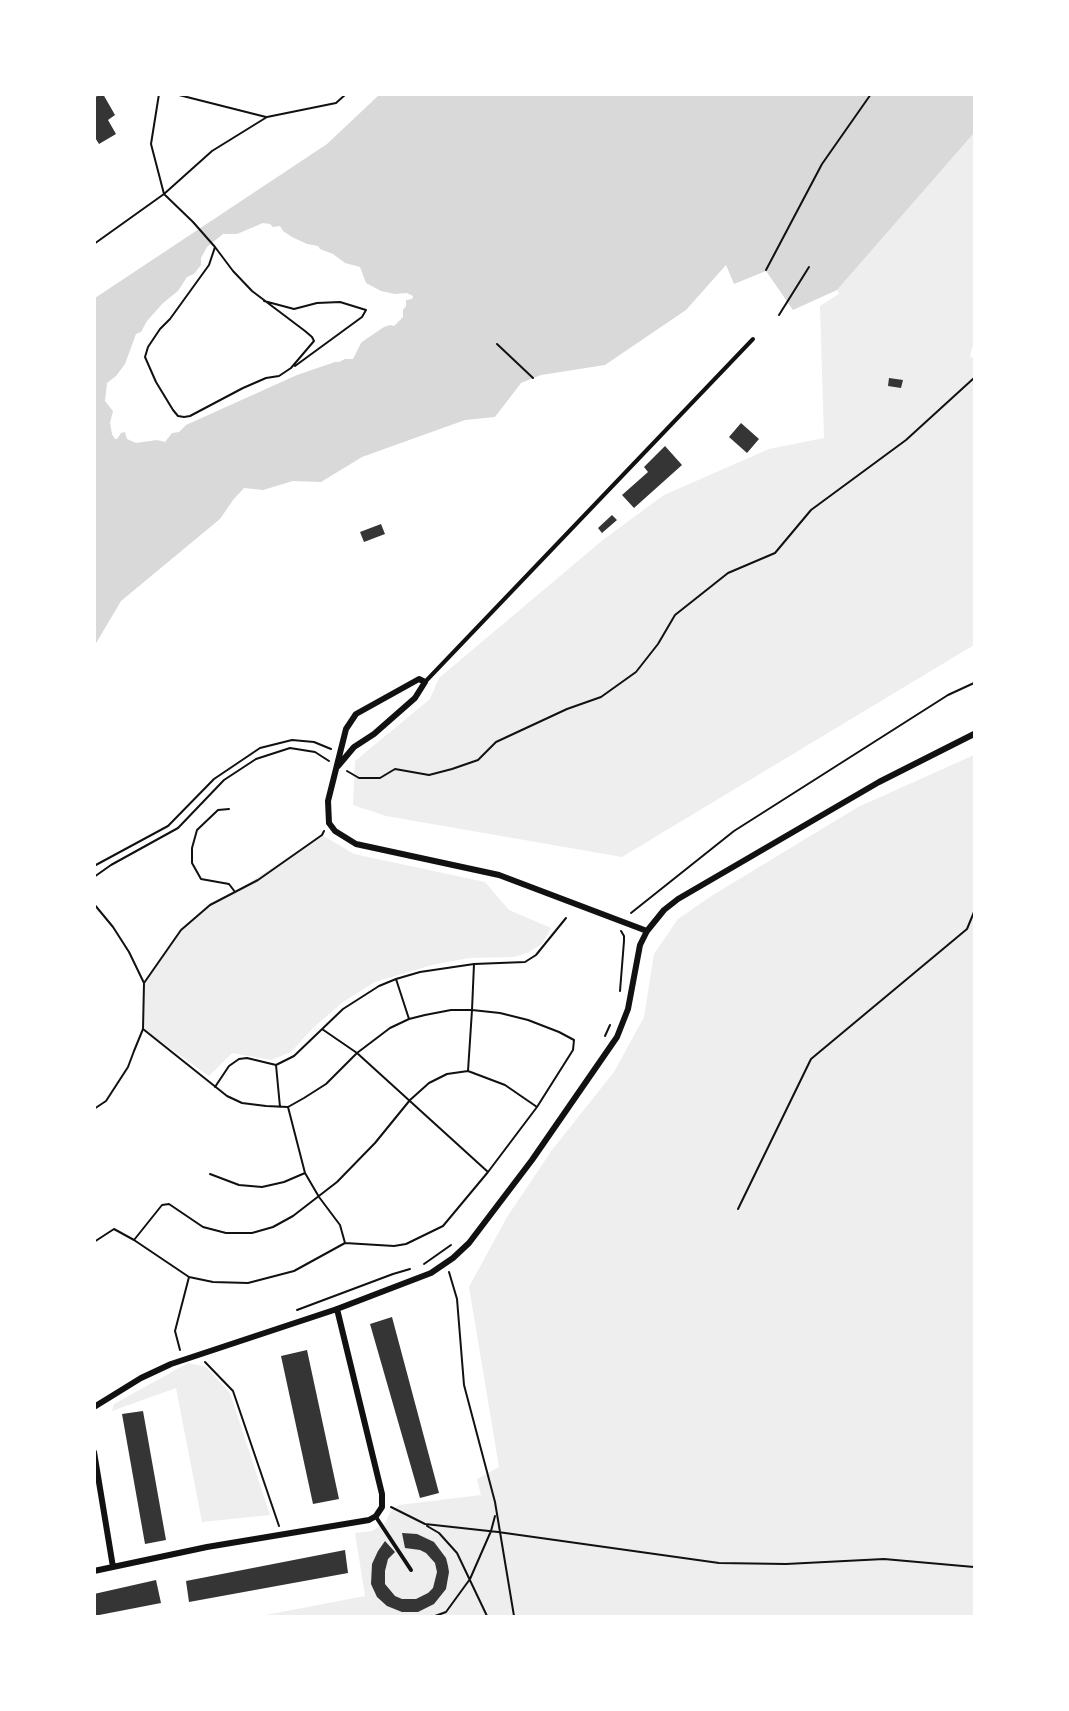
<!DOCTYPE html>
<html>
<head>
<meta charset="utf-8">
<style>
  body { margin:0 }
  #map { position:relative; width:1069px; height:1711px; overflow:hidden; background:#fff; font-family:"Nunito Sans",sans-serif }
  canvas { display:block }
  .frame { position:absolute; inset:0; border:96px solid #fff; pointer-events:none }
</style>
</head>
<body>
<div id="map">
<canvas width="1069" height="1711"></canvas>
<div class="frame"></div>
</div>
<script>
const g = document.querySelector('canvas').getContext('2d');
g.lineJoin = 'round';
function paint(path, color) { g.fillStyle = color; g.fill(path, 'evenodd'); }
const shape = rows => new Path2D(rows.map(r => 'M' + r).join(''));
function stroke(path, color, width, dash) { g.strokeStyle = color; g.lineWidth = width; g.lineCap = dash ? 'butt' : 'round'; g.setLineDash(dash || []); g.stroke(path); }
const green = shape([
  [974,133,974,342,970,356,974,359,974,645,622,857,386,816,353,805,355,761,430,699,439,678,604,539,664,495,769,449,824,438,820,306,839,294,837,290],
  [974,755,974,1616,260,1616,365,1596,355,1533,372,1531,385,1523,391,1511,399,1505,481,1495,477,1479,499,1467,469,1287,507,1217,552,1150,614,1072,644,1017,654,954,678,919,713,895,858,807],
  [322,835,354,854,485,882,509,910,551,928,542,944,527,953,514,957,469,958,432,965,375,982,343,1002,313,1028,291,1052,271,1060,232,1053,209,1076,143,1029,144,983,181,930,210,905,235,892],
  [188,1363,206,1367,230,1393,270,1515,202,1522,176,1388,112,1411,114,1404]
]);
const water = shape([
  [379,95,974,95,974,133,837,290,793,310,766,271,734,284,726,265,686,310,605,365,541,375,521,383,495,417,465,420,362,457,321,482,293,481,263,490,244,488,233,500,220,519,121,601,95,645,95,298,327,144],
  [263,223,270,224,273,227,280,226,283,231,292,237,307,244,318,246,320,249,333,254,345,263,360,267,366,283,381,291,395,294,407,293,413,296,412,299,406,300,406,306,403,310,403,317,394,326,390,325,384,327,366,339,361,343,353,359,345,359,339,362,335,362,297,375,186,425,179,432,172,433,165,442,157,440,136,443,127,439,125,432,121,433,117,439,115,439,112,434,110,423,113,411,105,401,107,383,116,376,125,364,136,334,141,332,147,321,163,303,178,291,187,277,194,274,201,265,201,258,207,247,223,234,237,234]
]);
const building = shape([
  [100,94,103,94,115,115,108,120,116,134,99,144,94,136,94,98],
  [889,378,903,380,901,388,888,386],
  [741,423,759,439,747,453,729,437],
  [665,446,682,465,634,508,622,495,648,472,644,467],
  [612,515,617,520,602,533,598,528],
  [381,524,385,534,364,542,360,532],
  [392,1317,439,1493,420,1498,370,1324],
  [307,1350,339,1499,313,1504,281,1356],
  [143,1411,166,1540,145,1544,122,1414],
  [402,1533,417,1534,434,1542,446,1558,448,1566,449,1572,446,1589,434,1604,418,1612,402,1612,387,1606,377,1597,371,1584,372,1564,378,1551,385,1541,395,1552,388,1559,385,1571,385,1584,395,1596,402,1599,416,1599,428,1593,433,1588,437,1572,435,1563,426,1553,420,1550,405,1548],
  [345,1550,348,1573,189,1602,186,1581],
  [156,1580,161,1603,94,1616,94,1594]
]);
const path = shape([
  [159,94,151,144,164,194,193,222,215,247,233,271,252,291,305,331,312,337,314,341,291,368,279,376,266,378,243,388,190,416,184,417,178,416,173,410,156,382,145,357,148,347,160,329,170,319,209,265,215,247],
  [175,94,266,117],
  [94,244,164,194,212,151,267,117,336,103,346,94],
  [766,270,822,164,871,94],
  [264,301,294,309,317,303,340,302,366,310,362,317,295,366],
  [779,315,809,267],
  [497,344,533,378],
  [347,771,359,778,380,778,395,769,429,775,452,769,478,760,496,742,567,709,601,697,636,672,658,644,675,615,728,573,775,553,811,510,906,440,974,378],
  [229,809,218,810,197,830,192,848,192,863,201,879,229,884,235,892],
  [94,866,168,826,214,779,260,748,292,740,314,742,331,749],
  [94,877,111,865,178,828,224,780,256,759,290,748,315,752,329,761],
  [94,904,113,927,129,952,144,983,143,1029,134,1051,128,1067,106,1101,94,1109],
  [631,913,734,831,948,695,974,683],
  [396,979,420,972,474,964,525,962,536,955,566,918],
  [144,983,181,930,210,905,258,880,322,835,324,831],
  [620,991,624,941,624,936,621,931],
  [143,1029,227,1096,242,1103,266,1106,288,1107,304,1098,326,1084,357,1053,390,1028,409,1019,425,1015,451,1010,472,1010,468,1071],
  [322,1029,357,1053,488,1172],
  [605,1036,610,1025],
  [276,1065,280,1107],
  [215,1087,229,1066,239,1059,247,1058,276,1065,294,1056,343,1009,379,986,396,979,409,1019],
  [288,1107,305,1173,319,1197,340,1225,345,1243],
  [210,1174,239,1185,262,1187,284,1182,305,1173],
  [738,1209,811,1059,967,929,974,912],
  [134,1240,162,1205,169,1204,203,1227,226,1233,252,1233,273,1227,293,1216,337,1182,375,1143,410,1100,429,1083,447,1074,468,1071,505,1085,537,1107],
  [94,1242,114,1229,134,1240,189,1277,213,1282,248,1283,294,1271,345,1243,394,1246,406,1244,443,1226,488,1172,537,1107,573,1050,574,1040,559,1032,528,1020,500,1013,472,1010,474,964],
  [424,1264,451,1245],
  [449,1272,457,1299,464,1385,495,1502,514,1616],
  [297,1310,393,1274,410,1269],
  [180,1350,175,1331,189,1277],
  [205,1362,233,1391,279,1526],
  [391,1507,425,1524,498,1532,719,1563,786,1564,884,1559,974,1567],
  [427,1526,439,1533,457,1553,487,1616],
  [435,1616,446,1612,470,1579,491,1531,495,1516]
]);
const service = shape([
  [425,682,753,339],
  [376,1517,411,1570]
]);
const minor = shape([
  [338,766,354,747,374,734,415,698,425,682,419,679,356,714,346,729,328,801,329,823,335,831,356,844,499,875,647,931],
  [94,1407,141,1378,171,1364,337,1309,431,1273,453,1258,469,1243,532,1160,617,1037,628,1009,640,945,647,931,664,910,678,899,879,782,974,734],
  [94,1452,113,1567],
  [94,1571,207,1547,369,1520,376,1516,382,1507,382,1494,337,1309]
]);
paint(green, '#eee');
paint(water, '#d9d9d9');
paint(building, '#353535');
stroke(path, '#111', 2);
stroke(service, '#111', 4);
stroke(minor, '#111', 6);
</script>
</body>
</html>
